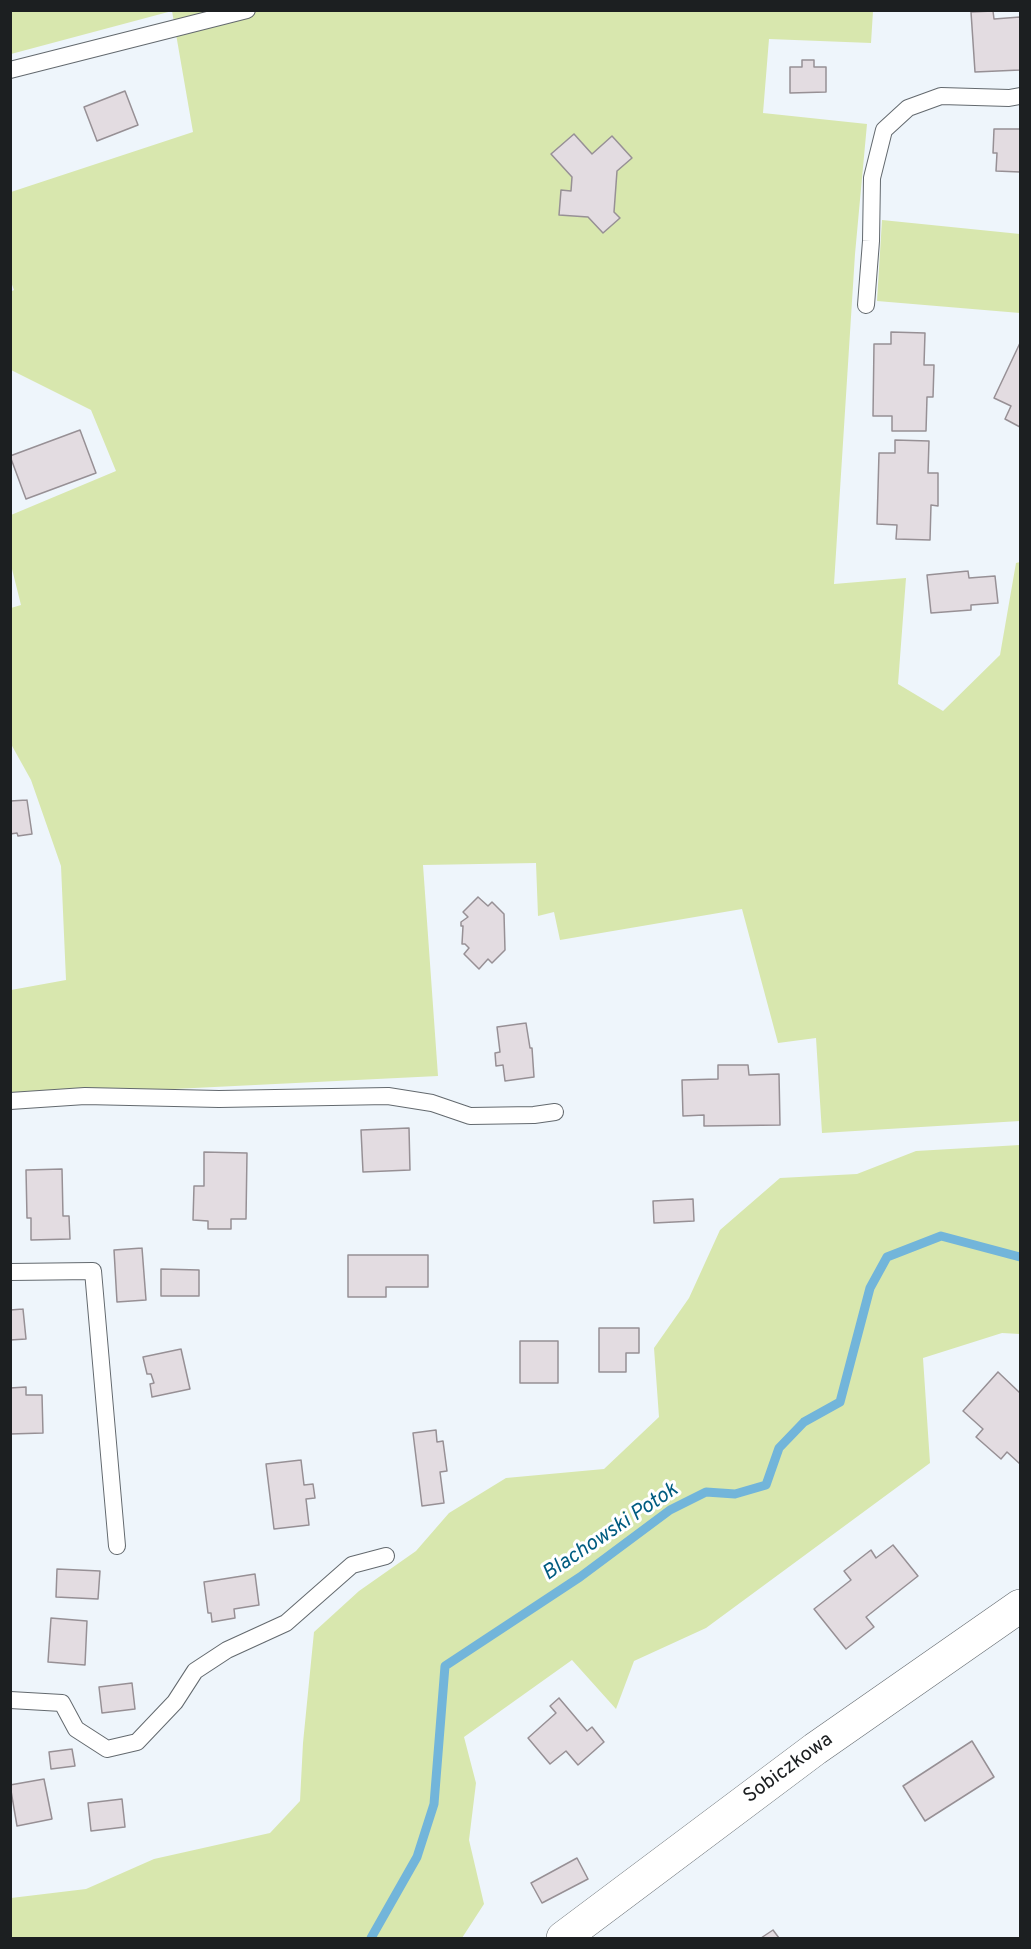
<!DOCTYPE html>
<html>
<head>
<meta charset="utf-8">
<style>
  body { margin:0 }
  #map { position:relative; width:1031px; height:1949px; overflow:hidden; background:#eef5fb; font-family:Overpass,sans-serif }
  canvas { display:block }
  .frame { position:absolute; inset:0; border:12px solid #1c1f21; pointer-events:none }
</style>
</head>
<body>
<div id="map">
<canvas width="1031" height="1949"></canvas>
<div class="frame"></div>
</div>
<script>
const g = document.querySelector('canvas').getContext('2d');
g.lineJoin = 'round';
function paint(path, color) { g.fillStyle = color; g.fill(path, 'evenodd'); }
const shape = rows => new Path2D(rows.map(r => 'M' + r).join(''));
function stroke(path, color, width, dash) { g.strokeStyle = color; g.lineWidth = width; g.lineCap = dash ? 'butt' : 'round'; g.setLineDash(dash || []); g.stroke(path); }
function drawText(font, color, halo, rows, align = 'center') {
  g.font = font + ' Overpass,sans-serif'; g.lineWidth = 6; g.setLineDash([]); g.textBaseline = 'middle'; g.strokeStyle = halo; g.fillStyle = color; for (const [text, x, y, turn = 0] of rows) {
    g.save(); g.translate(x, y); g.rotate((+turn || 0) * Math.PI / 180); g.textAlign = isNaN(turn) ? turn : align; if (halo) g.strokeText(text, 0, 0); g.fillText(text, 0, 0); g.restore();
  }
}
const green = shape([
  [11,10,172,10,172,11,11,54],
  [172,11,873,11,871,43,769,39,763,113,867,124,855,254,834,584,906,578,898,684,943,711,1000,655,1016,563,1020,562,1020,1121,822,1133,816,1038,778,1043,742,909,560,940,554,912,538,916,536,863,423,865,438,1076,11,1097,11,990,66,980,61,866,31,780,11,744,11,608,21,605,11,565,11,515,116,471,91,410,11,370,10,292,14,290,10,279,11,192,193,132],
  [882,220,1020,234,1020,313,877,301],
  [1020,1145,1020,1334,1002,1333,923,1358,930,1463,706,1628,634,1661,616,1709,572,1660,464,1737,476,1783,469,1840,484,1904,462,1938,11,1938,11,1898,86,1889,154,1859,270,1833,300,1801,303,1743,314,1632,359,1591,416,1551,449,1513,506,1478,604,1469,659,1417,654,1348,689,1298,720,1230,780,1178,857,1174,916,1151]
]);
const stream = shape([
  [371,1938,417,1857,434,1804,445,1666,580,1577,670,1510,706,1492,735,1494,766,1485,779,1448,804,1422,840,1402,870,1288,887,1257,941,1236,1020,1257]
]);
const building = shape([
  [993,11,994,19,1020,17,1020,70,975,72,971,12,993,11],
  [802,60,814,60,814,67,826,67,826,92,790,93,790,67,802,67,802,60],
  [125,91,138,125,97,141,84,107,125,91],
  [994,129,1020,129,1020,172,996,171,997,153,993,153,994,129],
  [574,134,592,154,612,136,632,158,617,171,614,212,620,218,603,233,588,217,559,215,561,190,571,191,572,177,551,154,574,134],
  [891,332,925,333,924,365,934,365,933,397,927,397,926,431,892,431,892,416,873,416,874,344,891,344,891,332],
  [1020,343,1020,427,1005,419,1011,406,994,398,1020,343],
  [80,430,96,473,26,499,10,456,80,430],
  [895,440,929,441,928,473,938,473,938,506,931,505,930,540,896,539,897,525,877,524,879,453,895,453,895,440],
  [968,571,969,578,995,576,998,603,971,605,971,610,931,613,927,575,968,571],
  [27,800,32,834,18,836,17,833,10,834,10,801,27,800],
  [478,897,488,906,492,902,504,914,505,950,492,963,488,959,479,969,464,954,469,948,465,944,462,944,463,926,461,926,461,922,468,917,463,912,478,897],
  [526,1023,530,1048,532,1048,534,1077,505,1081,503,1065,496,1066,495,1053,500,1052,497,1027,526,1023],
  [718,1065,748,1065,749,1075,779,1074,780,1125,704,1126,704,1115,683,1116,682,1080,718,1079,718,1065],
  [409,1128,410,1170,363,1172,361,1130,409,1128],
  [204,1152,247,1153,246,1219,231,1219,231,1229,208,1229,208,1221,193,1220,194,1186,204,1186,204,1152],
  [62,1169,63,1216,69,1216,70,1239,31,1240,31,1218,27,1218,26,1170,62,1169],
  [693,1199,694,1221,654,1223,653,1201,693,1199],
  [142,1248,146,1300,117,1302,114,1250,142,1248],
  [348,1255,428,1255,428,1287,386,1287,386,1297,348,1297,348,1255],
  [161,1269,199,1270,199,1296,161,1296,161,1269],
  [23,1309,26,1339,10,1340,10,1310,23,1309],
  [599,1328,639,1328,639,1353,626,1353,626,1372,599,1372,599,1328],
  [520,1341,558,1341,558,1383,520,1383,520,1341],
  [181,1349,190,1389,152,1397,150,1384,154,1383,151,1374,147,1374,143,1357,181,1349],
  [998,1372,1020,1393,1020,1464,1007,1452,1001,1459,976,1437,983,1429,963,1411,998,1372],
  [26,1387,26,1395,42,1395,43,1433,10,1434,10,1388,26,1387],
  [436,1430,437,1442,443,1441,447,1471,440,1472,444,1503,422,1506,413,1433,436,1430],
  [301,1460,304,1485,313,1484,315,1498,306,1499,309,1525,274,1529,266,1464,301,1460],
  [893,1545,918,1576,866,1617,874,1627,846,1649,814,1609,851,1580,844,1571,871,1550,876,1558,893,1545],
  [57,1569,100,1571,98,1599,56,1597,57,1569],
  [255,1574,259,1605,234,1609,235,1618,212,1622,211,1613,208,1613,204,1582,255,1574],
  [51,1618,87,1621,85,1665,48,1662,51,1618],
  [132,1683,135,1709,102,1713,99,1687,132,1683],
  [559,1698,587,1731,592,1727,604,1742,578,1765,566,1751,550,1764,528,1738,556,1713,550,1706,559,1698],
  [972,1741,994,1777,925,1821,903,1786,972,1741],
  [72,1749,75,1766,51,1769,49,1752,72,1749],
  [44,1779,52,1819,17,1826,10,1785,44,1779],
  [122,1799,125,1827,91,1831,88,1803,122,1799],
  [577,1858,588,1879,542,1903,531,1883,577,1858],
  [773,1930,779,1938,761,1938,773,1930]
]);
const service = shape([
  [10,70,247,10],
  [866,305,871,241,872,178,884,130,908,108,941,96,1009,98,1020,96],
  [10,1101,85,1096,219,1099,388,1096,432,1103,470,1116,534,1115,555,1112],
  [10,1272,93,1271,117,1546],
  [10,1700,62,1703,76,1729,107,1749,137,1742,175,1702,195,1671,227,1650,286,1623,352,1565,386,1556]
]);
const minor = shape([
  [563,1938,815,1749,1020,1606]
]);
const streetNames = [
  ["Sobiczkowa",789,1769,-36]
];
const waterNames = [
  ["Blachowski Potok",611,1533,-34]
];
paint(green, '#d8e7ae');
stroke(stream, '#72b5da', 9);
paint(building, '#e3dce1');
stroke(building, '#979095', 1.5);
stroke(service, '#63696e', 18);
stroke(minor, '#63696e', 34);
stroke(service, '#fff', 16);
stroke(minor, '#fff', 33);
drawText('20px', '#1c1f21', '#fff', streetNames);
drawText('italic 21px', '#005c80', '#fff', waterNames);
</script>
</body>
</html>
